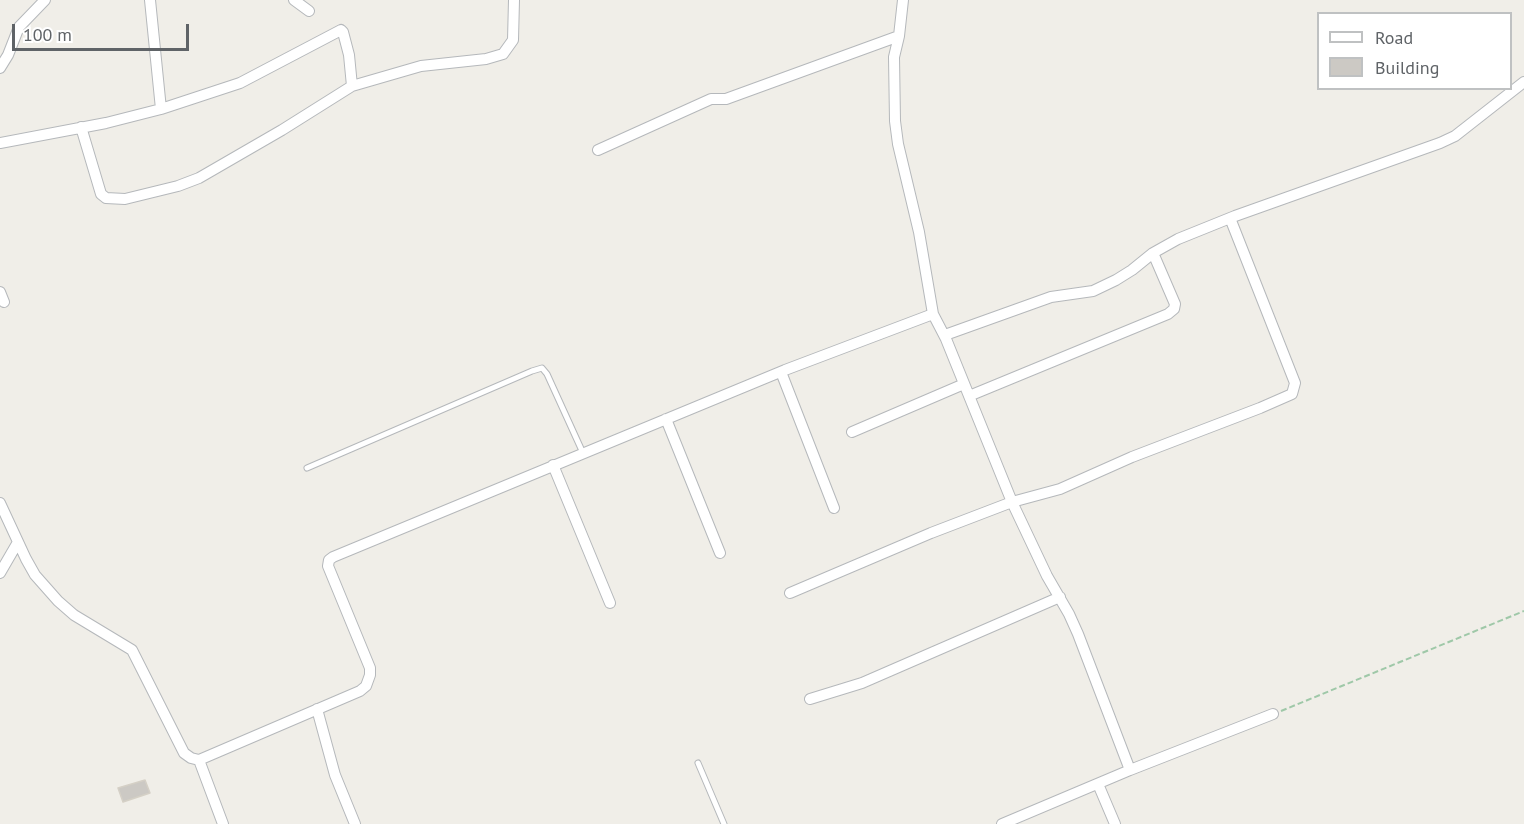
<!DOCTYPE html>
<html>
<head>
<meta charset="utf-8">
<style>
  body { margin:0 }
  #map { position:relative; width:1524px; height:824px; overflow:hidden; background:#f0eee8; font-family:"PT Sans",sans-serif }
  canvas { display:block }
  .legend { position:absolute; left:1317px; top:12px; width:195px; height:78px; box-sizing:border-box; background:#fff; border:2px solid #bfc1c2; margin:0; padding:8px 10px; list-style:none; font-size:18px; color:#5f6367 }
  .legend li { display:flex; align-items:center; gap:12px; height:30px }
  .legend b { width:30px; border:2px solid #bfc1c2 }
  .scale { position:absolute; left:12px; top:24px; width:177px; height:27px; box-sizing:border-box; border:3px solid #5f6367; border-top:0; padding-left:8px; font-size:18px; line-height:21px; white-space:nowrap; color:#5f6367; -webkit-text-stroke:4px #fff; paint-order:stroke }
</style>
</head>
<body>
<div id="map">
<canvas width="1524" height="824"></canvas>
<ul class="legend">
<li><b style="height:8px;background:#fff"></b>Road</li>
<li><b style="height:16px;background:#ccc9c4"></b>Building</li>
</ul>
<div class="scale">100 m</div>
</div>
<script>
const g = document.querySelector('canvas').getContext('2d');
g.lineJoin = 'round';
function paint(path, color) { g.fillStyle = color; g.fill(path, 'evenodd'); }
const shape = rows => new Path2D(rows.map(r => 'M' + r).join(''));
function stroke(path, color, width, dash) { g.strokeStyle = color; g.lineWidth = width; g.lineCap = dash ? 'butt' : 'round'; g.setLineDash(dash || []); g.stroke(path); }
const building = shape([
  [145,780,150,793,123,802,118,788,145,780]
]);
const path = shape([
  [1281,711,1524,611]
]);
const service = shape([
  [307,468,532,371,542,368,547,374,583,453],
  [698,763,724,824]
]);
const minor = shape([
  [150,0,161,109],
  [294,0,309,11],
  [903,0,899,36,894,57,895,121,898,144,919,232,933,314,946,339,1012,502,1047,576,1069,614,1078,634,1130,770],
  [0,68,8,55,19,27,45,0],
  [81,127,101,194,106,198,125,199,178,186,199,178,282,130,352,86,421,66,486,59,503,54,513,40,514,0],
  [0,143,106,123,161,109,240,83,341,30,343,32,349,55,352,86],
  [598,150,711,99,726,99,899,36],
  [0,292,4,302],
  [945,335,1051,297,1093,291,1116,280,1132,270,1153,253,1178,239,1235,216,1440,143,1455,136,1524,82],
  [781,372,834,508],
  [969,396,1168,314,1174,309,1175,304,1153,253],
  [666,419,720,553],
  [852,432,964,384],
  [553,465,610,603],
  [0,503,26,559,35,575,58,601,74,615,132,650,184,753,191,758,199,760,360,691,366,686,370,675,370,668,328,566,329,560,333,557,785,370,933,314],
  [0,573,18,542],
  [790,593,931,533,1012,502,1060,489,1132,457,1260,408,1292,394,1295,383,1230,218],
  [810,699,862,683,1060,597],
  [317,709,335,775,355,824],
  [199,760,223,824],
  [1098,784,1115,824],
  [1002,824,1130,770,1273,714]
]);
paint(building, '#ccc9c4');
stroke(building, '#d5d0c6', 1.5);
stroke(service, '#b5b8bb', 7);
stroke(minor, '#b5b8bb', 12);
stroke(path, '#9fc8a8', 2, [6, 3]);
stroke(service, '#fff', 5);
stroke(minor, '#fff', 10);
</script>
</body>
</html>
